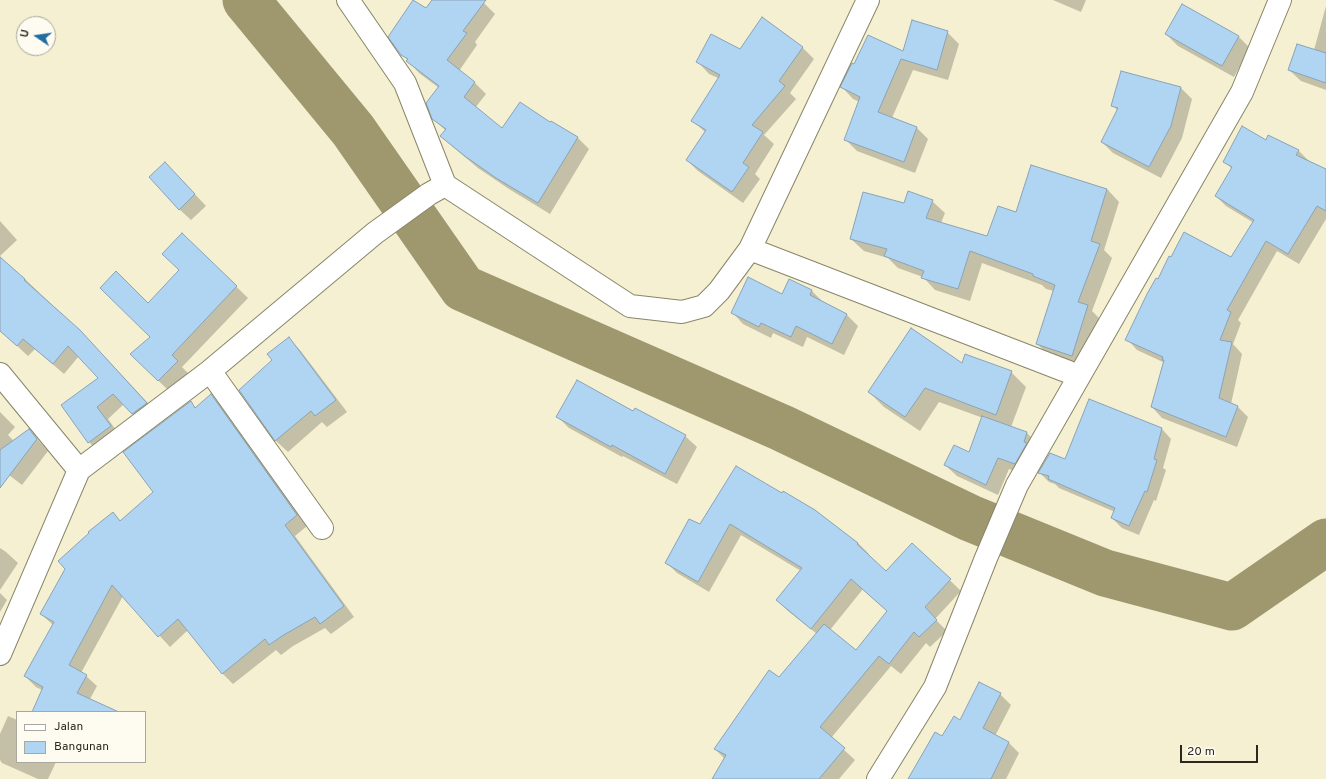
<!DOCTYPE html>
<html>
<head>
<meta charset="utf-8">
<style>
  body { margin:0 }
  #map { position:relative; width:1326px; height:779px; overflow:hidden; background:#f4f0d1; font-family:Overpass,sans-serif }
  canvas { display:block }
  .legend { position:absolute; left:16px; top:711px; width:130px; height:52px; box-sizing:border-box; background:#fefcf0; border:1px solid #aaa89c; margin:0; padding:5px 7px; list-style:none; font-size:12px; color:#2b291e }
  .legend li { display:flex; align-items:center; gap:8px; height:20px }
  .legend b { width:20px; border:1px solid #aaa89c }
  .north { position:absolute; left:16px; top:16px; width:40px; height:40px; box-sizing:border-box; background:#fefcf0; border:1px solid #aaa89c; border-radius:50%; rotate:283deg; font-size:11px; font-weight:700; line-height:16px; text-align:center; color:#2b291e }
  .north::after { content:''; display:block; margin:auto; width:14px; height:18px; background:#216da0; clip-path:polygon(50% 0,100% 100%,50% 72%,0 100%) }
  .scale { position:absolute; left:1180px; top:745px; width:78px; height:18px; box-sizing:border-box; border:2px solid #2b291e; border-top:0; padding-left:5px; font-size:12px; line-height:14px; white-space:nowrap; color:#2b291e; -webkit-text-stroke:3px #fefcf0; paint-order:stroke }
</style>
</head>
<body>
<div id="map">
<canvas width="1326" height="779"></canvas>
<ul class="legend">
<li><b style="height:5px;background:#fff"></b>Jalan</li>
<li><b style="height:11px;background:#b0d5f3"></b>Bangunan</li>
</ul>
<div class="north">U</div>
<div class="scale">20 m</div>
</div>
<script>
const g = document.querySelector('canvas').getContext('2d');
g.lineJoin = 'round';
function paint(path, color) { g.fillStyle = color; g.fill(path, 'evenodd'); }
const shape = rows => new Path2D(rows.map(r => 'M' + r).join(''));
function stroke(path, color, width, dash) { g.strokeStyle = color; g.lineWidth = width; g.lineCap = dash ? 'butt' : 'round'; g.setLineDash(dash || []); g.stroke(path); }
const shadow = shape([
  [433,0,481,0,495,14,475,42,477,45,459,71,475,83,486,94,475,108,502,129,550,124,551,122,578,138,589,149,550,214,509,189,478,168,453,147,441,136,445,130,433,118,439,88,419,73,402,54,426,10],
  [1053,0,1086,0,1081,12],
  [1326,6,1326,90,1301,81,1289,70,1314,50],
  [762,19,803,48,814,59,790,93,796,99,764,135,774,144,755,174,760,179,743,203,698,171,687,160,706,133,693,121,718,78,709,74,698,62,740,50],
  [947,32,959,44,948,80,913,70,892,118,916,127,928,139,915,173,857,151,846,140,860,102,853,99,842,87,855,65,904,52],
  [1166,34,1238,36,1250,48,1234,77,1178,46],
  [1181,88,1192,99,1182,138,1161,178,1113,153,1102,142,1118,111,1113,106],
  [1266,141,1298,150,1309,161,1326,170,1326,219,1299,264,1277,251,1238,320,1241,323,1233,344,1242,354,1231,404,1238,407,1248,417,1237,447,1162,418,1152,407,1165,363,1137,350,1127,339,1158,280,1232,259,1254,223,1226,206,1216,196,1232,169,1224,161],
  [1032,166,1107,189,1119,202,1104,250,1112,258,1092,311,1100,319,1085,367,1050,356,1037,344,1054,291,1046,289,1042,285,982,263,970,301,935,290,923,277,898,268,888,258,864,251,851,239,905,204,932,201,945,213,941,223,988,238,1017,213],
  [177,175,206,206,191,220,179,209],
  [0,221,17,240,0,256],
  [182,234,248,298,182,367,188,373,170,392,131,354,151,337,148,304,180,270],
  [0,258,25,279,91,342,158,414,144,425,124,404,108,419,121,437,100,453,89,442,100,378,79,356,64,374,35,349,28,356,0,330],
  [789,281,812,291,823,302,846,314,858,326,844,355,807,337,803,347,773,333,771,338,743,324,732,312,783,296],
  [289,339,300,350,347,412,327,427,322,422,288,452,276,441,240,390,273,360],
  [962,364,1011,372,1026,387,1011,427,1027,433,1038,444,1026,475,1009,469,998,495,957,476,945,465,970,453,983,418,939,402,920,431,884,407,869,392],
  [211,396,222,406,307,526,295,536,354,617,331,634,325,628,293,646,281,655,276,650,233,684,223,674,188,630,170,647,123,596,81,673,86,676,97,686,90,699,109,712,33,712,42,690,36,687,25,676,53,625,41,614,113,513,121,522,154,493,190,403,196,408],
  [0,412,15,427,8,435,14,441,29,430,48,451,22,485,0,468],
  [634,413,685,436,697,447,677,484,623,456,622,457,569,428,558,417],
  [1162,429,1171,439,1163,468,1166,470,1156,501,1154,500,1139,535,1122,528,1112,518,1115,512,1059,488,1055,484,1049,482,1040,473,1065,461],
  [782,495,815,511,858,543,869,554,868,555,886,572,912,544,961,591,935,619,947,631,930,647,926,643,901,674,891,666,831,738,855,760,839,779,713,779,725,759,715,749,780,678,817,634,788,611,777,600,801,571,741,535,709,592,677,573,666,562,700,526],
  [863,589,888,612,856,652,830,630],
  [0,548,6,552,18,563,0,590],
  [0,593,7,600,0,612],
  [979,683,1000,694,1011,705,995,736,1009,743,1019,753,1006,779,910,779,943,737,960,721],
  [8,716,17,720,17,762,56,762,48,779,38,779,2,763,0,760,0,734]
]);
const river = shape([
  [246,0,353,130,463,288,782,428,970,518,1105,573,1232,607,1326,542]
]);
const building = shape([
  [413,0,426,8,432,0,486,0,463,31,467,33,447,60,475,82,464,97,502,128,520,102,550,122,551,121,578,137,538,203,496,178,466,157,440,136,446,129,432,119,426,103,439,86,406,61,408,59,401,55,388,37,413,0],
  [1182,4,1239,36,1222,66,1165,34,1182,4],
  [762,17,803,47,779,81,785,86,752,125,763,132,743,163,749,167,732,192,686,160,706,130,691,121,720,75,696,62,711,34,740,49,762,17],
  [912,20,948,31,937,70,901,59,878,112,917,127,904,162,844,140,860,97,840,87,852,63,854,64,868,35,903,51,912,20],
  [1297,44,1326,53,1326,83,1288,70,1297,44],
  [1121,71,1181,87,1171,126,1149,167,1101,142,1118,108,1111,106,1121,71],
  [1242,126,1266,140,1268,135,1299,150,1296,155,1326,169,1326,211,1317,206,1288,254,1266,241,1227,310,1231,312,1220,340,1232,342,1219,398,1238,406,1226,437,1151,407,1164,360,1162,360,1163,357,1125,340,1147,294,1156,278,1158,279,1169,256,1171,257,1184,232,1231,257,1254,220,1215,196,1232,167,1223,162,1242,126],
  [165,162,195,194,179,210,149,177,165,162],
  [1031,165,1107,189,1091,241,1100,244,1078,302,1088,305,1072,356,1036,344,1055,285,1033,276,1033,274,970,251,958,289,921,278,924,271,884,256,887,249,850,239,863,192,904,203,908,191,933,200,926,218,987,236,998,206,1016,212,1031,165],
  [182,233,237,286,172,355,178,361,158,381,130,354,150,337,100,288,116,271,148,303,179,270,162,254,182,233],
  [0,257,25,279,24,280,80,330,147,403,132,414,113,394,97,407,111,426,88,443,61,405,98,378,68,346,53,364,23,339,17,346,0,331,0,257],
  [748,277,782,294,789,279,812,290,810,295,847,314,832,344,796,326,791,337,761,323,759,327,731,313,748,277],
  [911,328,962,363,965,354,1012,371,996,415,925,388,905,417,868,392,911,328],
  [289,337,336,400,315,416,311,411,275,441,239,390,272,360,267,354,289,337],
  [577,380,633,411,635,408,686,435,665,474,612,445,611,447,556,417,577,380],
  [211,394,297,515,285,525,344,606,320,624,315,617,282,636,269,645,265,639,222,674,178,619,158,637,112,585,69,665,87,675,77,693,119,712,32,712,43,687,24,676,54,622,40,614,65,569,58,561,89,533,88,532,113,512,120,521,153,492,123,452,191,401,195,408,211,394],
  [1089,399,1162,428,1154,459,1157,460,1147,492,1145,491,1129,526,1111,518,1115,508,1048,479,1049,476,1038,473,1050,453,1065,459,1089,399],
  [982,416,1027,432,1024,442,1027,443,1015,464,998,458,986,485,944,465,954,445,969,452,982,416],
  [29,429,37,439,0,488,0,450,29,429],
  [736,466,782,493,783,491,815,510,858,543,857,544,886,571,912,543,951,579,925,607,937,620,919,637,914,632,889,664,879,656,820,727,845,748,819,779,712,779,726,755,714,749,769,670,779,677,824,624,856,650,887,611,851,579,811,629,776,600,802,568,730,524,698,582,665,563,689,519,700,524,736,466],
  [979,682,1001,693,983,728,1009,742,991,779,908,779,935,732,942,736,954,716,960,720,979,682]
]);
const minor = shape([
  [348,0,405,83,445,185,630,306,682,312,704,306,719,291,750,249,868,0],
  [750,249,1079,376],
  [210,371,322,528],
  [0,374,79,470,210,371,375,233,429,194,445,185],
  [0,654,79,470],
  [878,779,935,687,986,558,1017,485,1242,92,1280,0]
]);
paint(shadow, '#0003');
stroke(river, '#9f986f', 47);
paint(building, '#b0d5f3');
stroke(building, '#89a2b6', 1);
stroke(minor, '#898569', 24);
stroke(minor, '#fff', 22);
</script>
</body>
</html>
